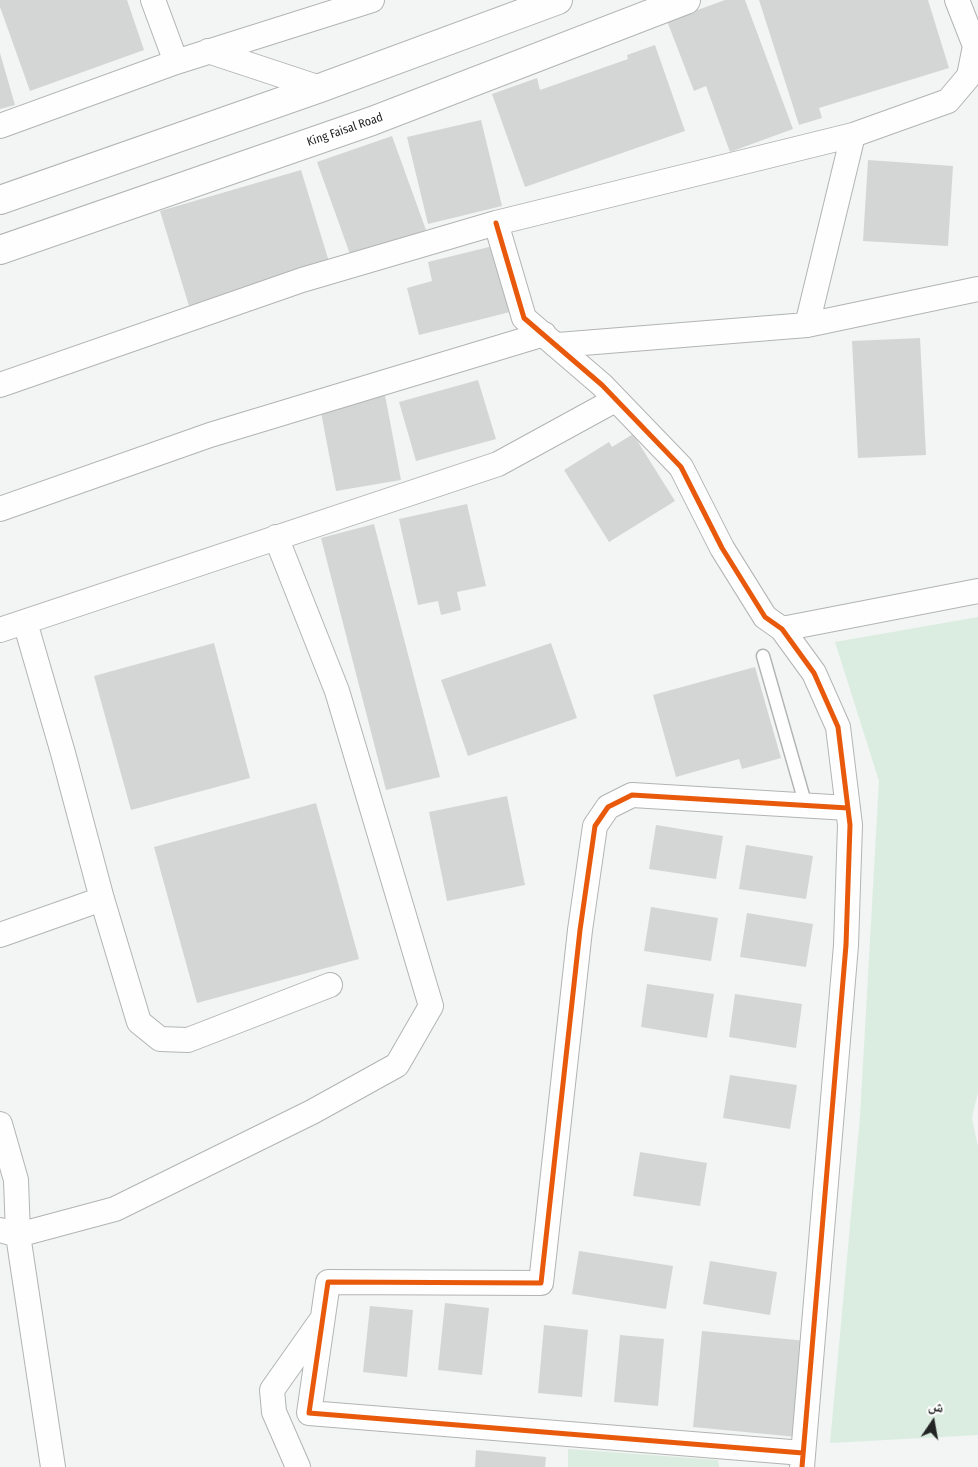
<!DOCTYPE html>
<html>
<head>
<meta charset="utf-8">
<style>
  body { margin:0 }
  #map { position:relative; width:978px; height:1467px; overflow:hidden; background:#f2f5f3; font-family:"Fira Sans Condensed","Noto Naskh Arabic",sans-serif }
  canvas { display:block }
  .north { position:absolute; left:908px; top:1397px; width:50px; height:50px; -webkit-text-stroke:4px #fff; paint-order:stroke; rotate:12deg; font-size:14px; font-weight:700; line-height:20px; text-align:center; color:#232524 }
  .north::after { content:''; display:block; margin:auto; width:18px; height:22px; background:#232524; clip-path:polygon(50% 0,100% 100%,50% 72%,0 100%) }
</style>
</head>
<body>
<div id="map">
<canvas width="978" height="1467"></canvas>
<div class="north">ش</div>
</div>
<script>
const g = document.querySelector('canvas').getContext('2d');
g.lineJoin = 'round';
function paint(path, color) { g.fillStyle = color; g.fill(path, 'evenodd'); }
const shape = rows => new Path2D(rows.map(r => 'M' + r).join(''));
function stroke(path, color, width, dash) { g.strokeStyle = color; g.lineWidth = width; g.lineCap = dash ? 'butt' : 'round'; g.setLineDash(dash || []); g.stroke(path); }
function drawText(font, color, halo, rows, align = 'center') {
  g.font = font + ' "Fira Sans Condensed",sans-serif'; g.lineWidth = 4; g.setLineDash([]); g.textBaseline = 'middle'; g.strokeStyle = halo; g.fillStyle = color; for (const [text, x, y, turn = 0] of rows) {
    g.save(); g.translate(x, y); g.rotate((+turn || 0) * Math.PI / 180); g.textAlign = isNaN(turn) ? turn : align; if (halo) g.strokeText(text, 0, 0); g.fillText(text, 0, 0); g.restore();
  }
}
const green = shape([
  [978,617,978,1092,972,1118,978,1147,978,1435,830,1443,860,1117,879,781,835,642],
  [568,1449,718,1460,719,1467,568,1467]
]);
const building = shape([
  [0,0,127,0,144,50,30,91,0,7],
  [725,0,745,0,793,129,730,152,706,86,694,91,667,21],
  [759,0,928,0,949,68,819,108,822,118,799,125],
  [655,45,685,131,525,187,492,94,537,78,540,90,628,59,627,55],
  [0,53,15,105,0,109],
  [481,120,502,206,428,224,407,137],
  [392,136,426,230,351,257,317,162],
  [868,160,953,166,948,246,863,241],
  [301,170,330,265,189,306,160,211],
  [497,245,514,311,419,335,407,288,432,281,428,262],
  [920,338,926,455,858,458,852,341],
  [478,380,496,439,416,461,399,402],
  [385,395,401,480,336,491,320,407],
  [633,434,675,501,609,542,564,470,609,442,612,447],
  [467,504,486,586,457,592,461,610,441,615,438,601,418,605,399,519],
  [374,524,440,777,386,790,321,538],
  [214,643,250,778,131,810,94,676],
  [551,643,577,718,468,756,441,680],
  [755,667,781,758,742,769,739,759,676,777,653,695],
  [507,796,525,885,447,901,429,812],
  [316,803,359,959,197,1003,154,847],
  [656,825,723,836,716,879,649,869],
  [746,845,813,856,806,899,739,889],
  [651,907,718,918,711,961,644,951],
  [747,913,813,924,806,967,740,957],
  [647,984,714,994,707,1038,641,1027],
  [735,994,802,1004,796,1048,729,1037],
  [730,1075,797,1085,790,1129,723,1118],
  [640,1152,707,1163,700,1206,633,1196],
  [579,1251,673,1266,666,1309,572,1294],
  [710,1261,777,1272,770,1315,703,1304],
  [445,1303,489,1308,482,1375,438,1370],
  [370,1306,413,1310,407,1377,363,1372],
  [544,1325,588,1330,582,1397,538,1393],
  [702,1331,807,1341,797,1437,693,1427],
  [620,1335,664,1339,658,1406,614,1402],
  [476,1450,546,1457,545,1467,475,1467]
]);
const service = shape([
  [763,656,806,806]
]);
const minor = shape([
  [153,0,176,62],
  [208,51,320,88],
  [0,126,176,62,372,0],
  [496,223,524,318,602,385,681,467,722,548,765,617,782,629,814,673,838,727,850,825,846,945,802,1467],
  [807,325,853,135],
  [558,345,807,325,978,289],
  [0,385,302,280,496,223,853,135,948,101,969,76,975,46,957,0],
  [0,509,210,435,544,334],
  [25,622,63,753,102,899,139,1022,160,1039,188,1040,330,985],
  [782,629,978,591],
  [0,630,498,464,615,400],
  [0,935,102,899],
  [0,1124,16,1180,18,1235,53,1467],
  [0,1230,18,1235,115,1209,312,1112,397,1065,431,1006,337,691,276,537],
  [803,1453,309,1413,328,1282,541,1283,580,930,595,826,608,807,632,795,848,808],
  [298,1467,274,1412,272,1390,320,1322]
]);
const primary = shape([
  [0,200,320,88,558,0],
  [0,250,372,121,686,0]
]);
const cycleway = shape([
  [496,223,524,318,602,385,681,467,722,548,765,617,782,629,814,673,838,727,850,825,846,945,802,1467],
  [803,1453,309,1413,328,1282,541,1283,580,930,595,826,608,807,632,795,848,808]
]);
const streetNames = [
  ["King Faisal Road",345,130,-19]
];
paint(green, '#dbede1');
paint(building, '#d4d6d5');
stroke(service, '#b2b4b2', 15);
stroke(minor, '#b2b4b2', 26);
stroke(primary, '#b2b4b2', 30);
stroke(service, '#fdfefd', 12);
stroke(minor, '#fdfefd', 24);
stroke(primary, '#fdfefd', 28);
stroke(cycleway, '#e8590c', 5);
drawText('12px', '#232524', '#fff', streetNames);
</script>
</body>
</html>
